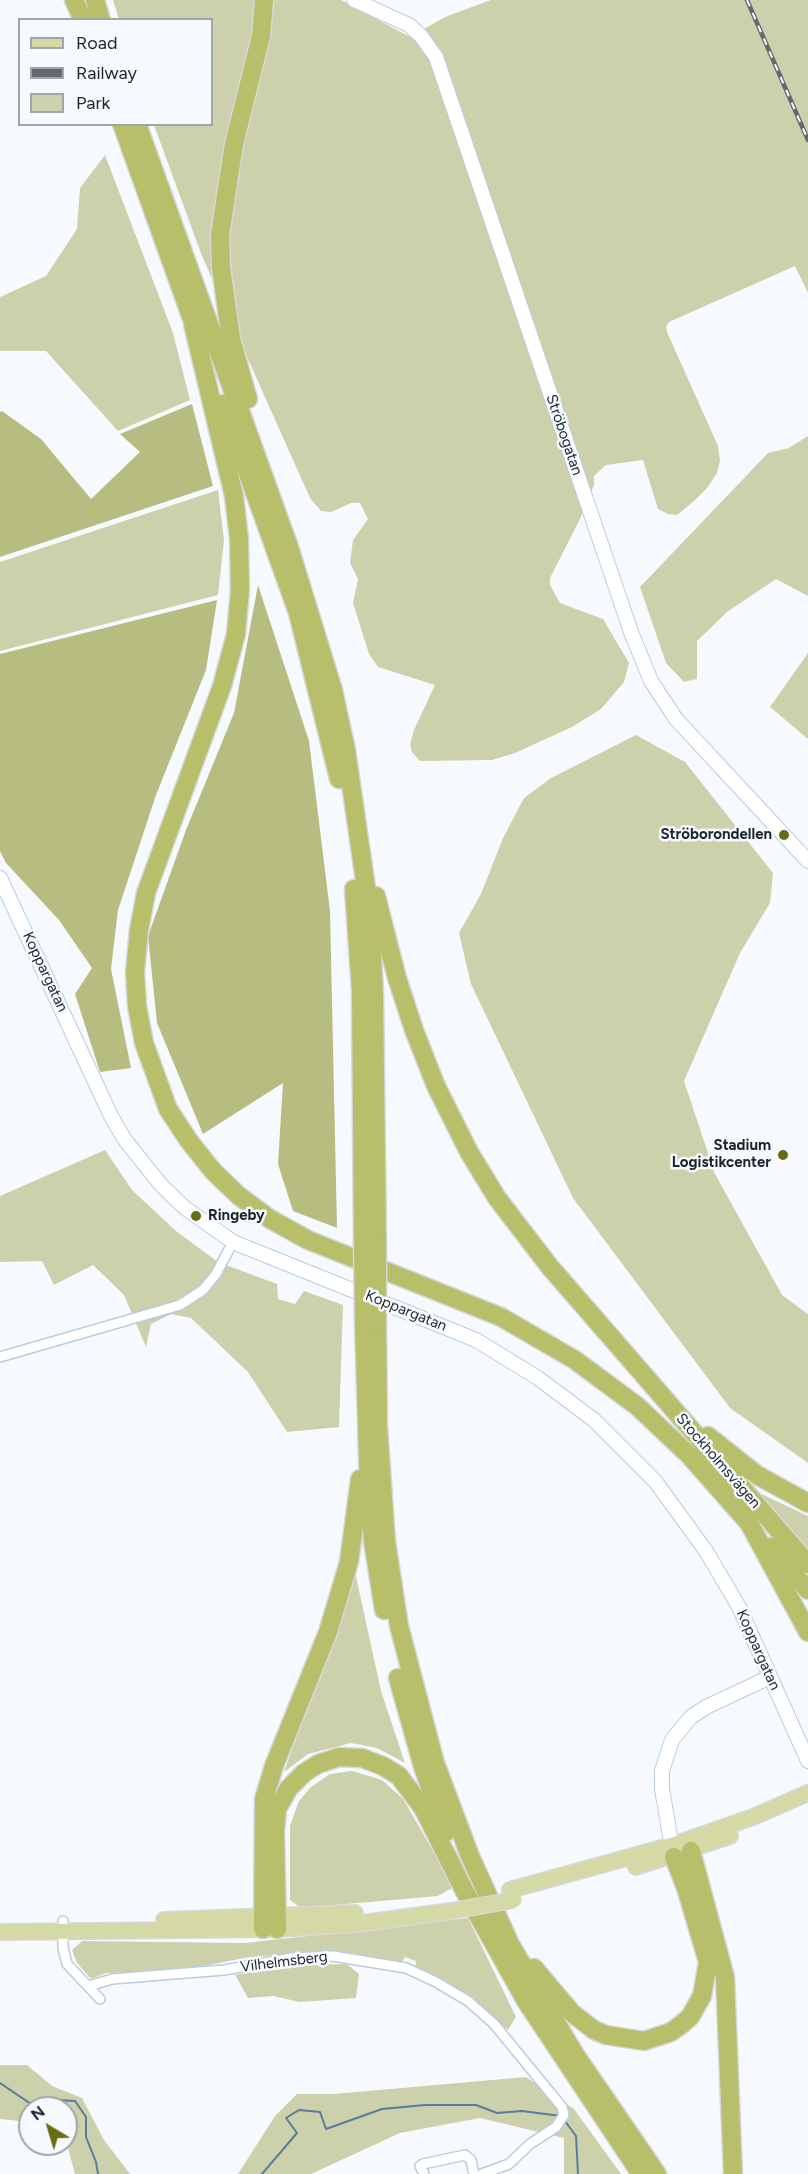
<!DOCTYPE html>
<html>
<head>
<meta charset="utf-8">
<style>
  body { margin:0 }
  #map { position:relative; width:808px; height:2174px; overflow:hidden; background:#f6faff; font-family:Figtree,sans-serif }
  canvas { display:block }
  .legend { position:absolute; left:18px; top:18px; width:195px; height:108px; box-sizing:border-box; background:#f6faff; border:2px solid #9fa5ab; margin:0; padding:8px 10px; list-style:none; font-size:18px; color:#1c252c }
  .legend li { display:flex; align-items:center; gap:12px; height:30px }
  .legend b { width:30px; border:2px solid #9fa5ab }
  .north { position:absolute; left:18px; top:2096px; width:60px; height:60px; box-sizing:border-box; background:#f6faff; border:2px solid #9fa5ab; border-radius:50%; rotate:322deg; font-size:16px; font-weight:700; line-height:24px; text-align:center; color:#1c252c }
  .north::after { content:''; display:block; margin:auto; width:21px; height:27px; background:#686d11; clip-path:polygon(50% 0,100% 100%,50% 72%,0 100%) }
</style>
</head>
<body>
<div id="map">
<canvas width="808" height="2174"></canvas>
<ul class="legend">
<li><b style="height:8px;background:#d4d9a6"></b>Road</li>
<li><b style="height:8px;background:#61686e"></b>Railway</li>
<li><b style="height:16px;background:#cdd1ab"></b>Park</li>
</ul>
<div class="north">N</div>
</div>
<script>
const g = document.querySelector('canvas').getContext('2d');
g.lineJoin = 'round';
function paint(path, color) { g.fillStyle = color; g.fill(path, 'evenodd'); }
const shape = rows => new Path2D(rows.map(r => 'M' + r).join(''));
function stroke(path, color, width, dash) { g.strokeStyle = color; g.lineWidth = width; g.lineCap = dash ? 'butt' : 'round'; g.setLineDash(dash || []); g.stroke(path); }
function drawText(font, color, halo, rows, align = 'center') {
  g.font = font + ' Figtree,sans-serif'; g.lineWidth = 5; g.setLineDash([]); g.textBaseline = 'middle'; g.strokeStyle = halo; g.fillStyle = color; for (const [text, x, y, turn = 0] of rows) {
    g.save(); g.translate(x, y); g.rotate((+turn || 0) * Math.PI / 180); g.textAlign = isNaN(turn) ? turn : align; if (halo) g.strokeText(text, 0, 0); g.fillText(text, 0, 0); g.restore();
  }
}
const green = shape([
  [113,0,341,0,410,37,445,17,491,0,808,0,808,293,795,266,669,322,666,327,667,332,718,446,720,461,717,473,707,488,694,501,677,515,668,514,658,509,643,460,606,465,594,476,594,485,581,517,550,578,550,585,560,603,603,619,629,663,624,682,601,709,572,727,515,753,492,760,420,761,412,752,410,745,414,730,435,685,378,667,369,654,353,603,358,579,350,563,353,540,368,519,360,503,351,503,331,512,321,511,310,498,202,256,154,125,212,124,212,20,119,19],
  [105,155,173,333,190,400,118,431,46,351,0,351,0,297,46,276,77,229,80,188],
  [808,436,808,596,776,579,727,612,697,641,697,679,684,682,666,663,640,587,768,453,789,448],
  [218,490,224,540,218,595,0,651,0,562],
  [808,653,808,739,770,707],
  [636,735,685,762,773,873,770,903,740,953,684,1081,715,1174,782,1295,808,1314,808,1463,730,1408,573,1198,471,984,459,933,481,894,503,838,524,798,551,778],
  [105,1150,132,1190,176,1231,218,1262,277,1284,278,1299,295,1304,304,1291,343,1305,339,1427,287,1432,248,1372,191,1318,171,1314,151,1324,146,1347,124,1295,93,1265,54,1285,42,1261,0,1262,0,1196],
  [755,1491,808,1516,808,1551],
  [355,1572,381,1691,405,1763,377,1748,351,1743,308,1754,284,1772],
  [352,1771,382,1780,403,1799,454,1887,438,1896,301,1908,290,1900,290,1826,299,1801,311,1787,330,1774],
  [468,1918,516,2017,508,2030,445,1980,415,1969,416,1961,405,1957,400,1965,354,1953,311,1953,250,1957,177,1971,106,1973,91,1979,77,1963,72,1950,82,1941,245,1943],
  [347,1964,359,1974,356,1998,299,2002,274,1996,248,1998,235,1975,293,1965],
  [0,2065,27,2065,52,2086,82,2098,104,2140,130,2174,75,2174,66,2141,66,2108,30,2108,30,2122,0,2119],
  [526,2077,574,2109,621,2174,564,2174,564,2138,480,2118,400,2133,311,2174,238,2174,275,2116,297,2094,334,2094]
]);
const forest = shape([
  [192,404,213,486,0,557,0,412,2,411,41,439,91,499,140,452,120,434],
  [258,585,309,741,330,911,337,1228,293,1211,278,1164,283,1083,203,1134,157,1023,148,936,186,830,234,713],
  [217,600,206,670,156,795,118,910,111,969,131,1068,100,1072,75,994,92,968,59,920,6,863,0,851,0,654]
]);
const stream = shape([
  [0,2083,31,2104,59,2100,75,2101,86,2117,86,2137,96,2162,98,2174],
  [565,2121,576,2136,578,2174],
  [262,2174,297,2133,286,2118,299,2110,320,2112,326,2129,382,2109,425,2105,476,2105,497,2113,522,2111,561,2116]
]);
const street = shape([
  [0,1357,180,1305,203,1290,216,1274,233,1242],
  [63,1921,63,1948,67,1964,100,1999],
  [89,1986,112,1979,224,1970,292,1958,333,1956,406,1968,436,1982,468,2001,494,2024,562,2107,564,2115,556,2127,530,2144,509,2164,482,2174],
  [424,2174,420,2166,423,2164,465,2155,471,2160,474,2174]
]);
const secondary = shape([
  [354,0,409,25,421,36,436,57,631,632,651,681,676,719,808,861],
  [0,878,111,1116,125,1140,161,1185,185,1208,233,1242,476,1340,538,1378,594,1420,655,1481,706,1551,739,1607,808,1761],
  [673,1853,662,1789,662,1771,672,1740,691,1717,706,1707,770,1677]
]);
const primary = shape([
  [636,1867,730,1836],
  [510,1890,673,1845,753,1817,808,1793],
  [164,1920,355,1913],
  [0,1932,277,1929,356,1924,451,1911]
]);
const highway = shape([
  [74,0,83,20],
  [95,0,101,20],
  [122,124,197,333],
  [137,124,289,547,333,690,346,750,370,915,374,994,377,1242],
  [193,324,234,496,239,539,240,590,236,634,222,686,146,893,139,930,135,972,137,1006,144,1043,168,1109,189,1141,213,1171,239,1196,270,1219,308,1240,501,1317,575,1360,637,1406,689,1455,749,1523,808,1632],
  [248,399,231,339,221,267,220,235,234,144,261,36,264,0],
  [223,404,298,613,339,779],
  [354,889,361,991,363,1238],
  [376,896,397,978,414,1030,436,1086,469,1152,497,1198,550,1267,808,1564],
  [364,1322,369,1490,373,1541,384,1610],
  [377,1326,378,1426,386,1541,399,1626,435,1763,470,1856,510,1944,574,2053,657,2174],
  [708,1436,757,1475,808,1503],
  [770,1547,808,1590],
  [398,1678,423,1767,446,1832],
  [691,1851,725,1977,733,2174],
  [263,1929,264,1799,274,1766,328,1632,349,1562,360,1479],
  [277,1929,275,1832,277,1809,289,1788,304,1773,318,1764,339,1757,362,1758,383,1766,399,1776,423,1808,464,1890,526,2001,641,2174],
  [534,1968,572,2013,594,2030,606,2035,644,2041,671,2032,682,2024,690,2017,702,1996,708,1962,686,1888,674,1857]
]);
const rail = shape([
  [747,0,808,140]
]);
const primaryBridge = shape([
  [451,1911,514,1900]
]);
const highwayBridge = shape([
  [363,1238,364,1322],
  [377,1242,377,1326]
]);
const markers = [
  [784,835,6,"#686d11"],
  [783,1155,6,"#686d11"],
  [196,1216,6,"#686d11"]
];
const streetNames = [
  ["Ströbogatan",564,435,71],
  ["Koppargatan",45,972,65],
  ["Koppargatan",406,1311,22],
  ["Stockholmsvägen",718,1461,49],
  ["Koppargatan",758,1650,66],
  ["Vilhelmsberg",284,1962,-7]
];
const poiNames = [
  ["Ströborondellen",772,835],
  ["Stadium",771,1146],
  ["Logistikcenter",771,1163],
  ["Ringeby",208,1216,"left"]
];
paint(green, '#cdd1ab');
paint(forest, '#b7bd81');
stroke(stream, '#587c9c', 2);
stroke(street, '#b7cde2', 12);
stroke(secondary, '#b7cde2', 16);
stroke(primary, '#d6d8d9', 18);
stroke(highway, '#d6d8d9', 21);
stroke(street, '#fff', 9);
stroke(secondary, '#fff', 14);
stroke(primary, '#d4d9a6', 15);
stroke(highway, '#b7bf6b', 18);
stroke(rail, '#61686e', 4.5);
stroke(rail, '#f6faff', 2, [7]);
stroke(primaryBridge, '#d6d8d9', 18, []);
stroke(highwayBridge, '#d6d8d9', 21, []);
stroke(primaryBridge, '#d4d9a6', 15);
stroke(highwayBridge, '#b7bf6b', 18);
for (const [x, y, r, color] of markers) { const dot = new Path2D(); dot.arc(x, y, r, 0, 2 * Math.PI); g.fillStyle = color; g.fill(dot); stroke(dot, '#f6faff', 2); }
drawText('15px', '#1c252c', '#f6faff', streetNames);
drawText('bold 15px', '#1c252c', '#f6faff', poiNames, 'right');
</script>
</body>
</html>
